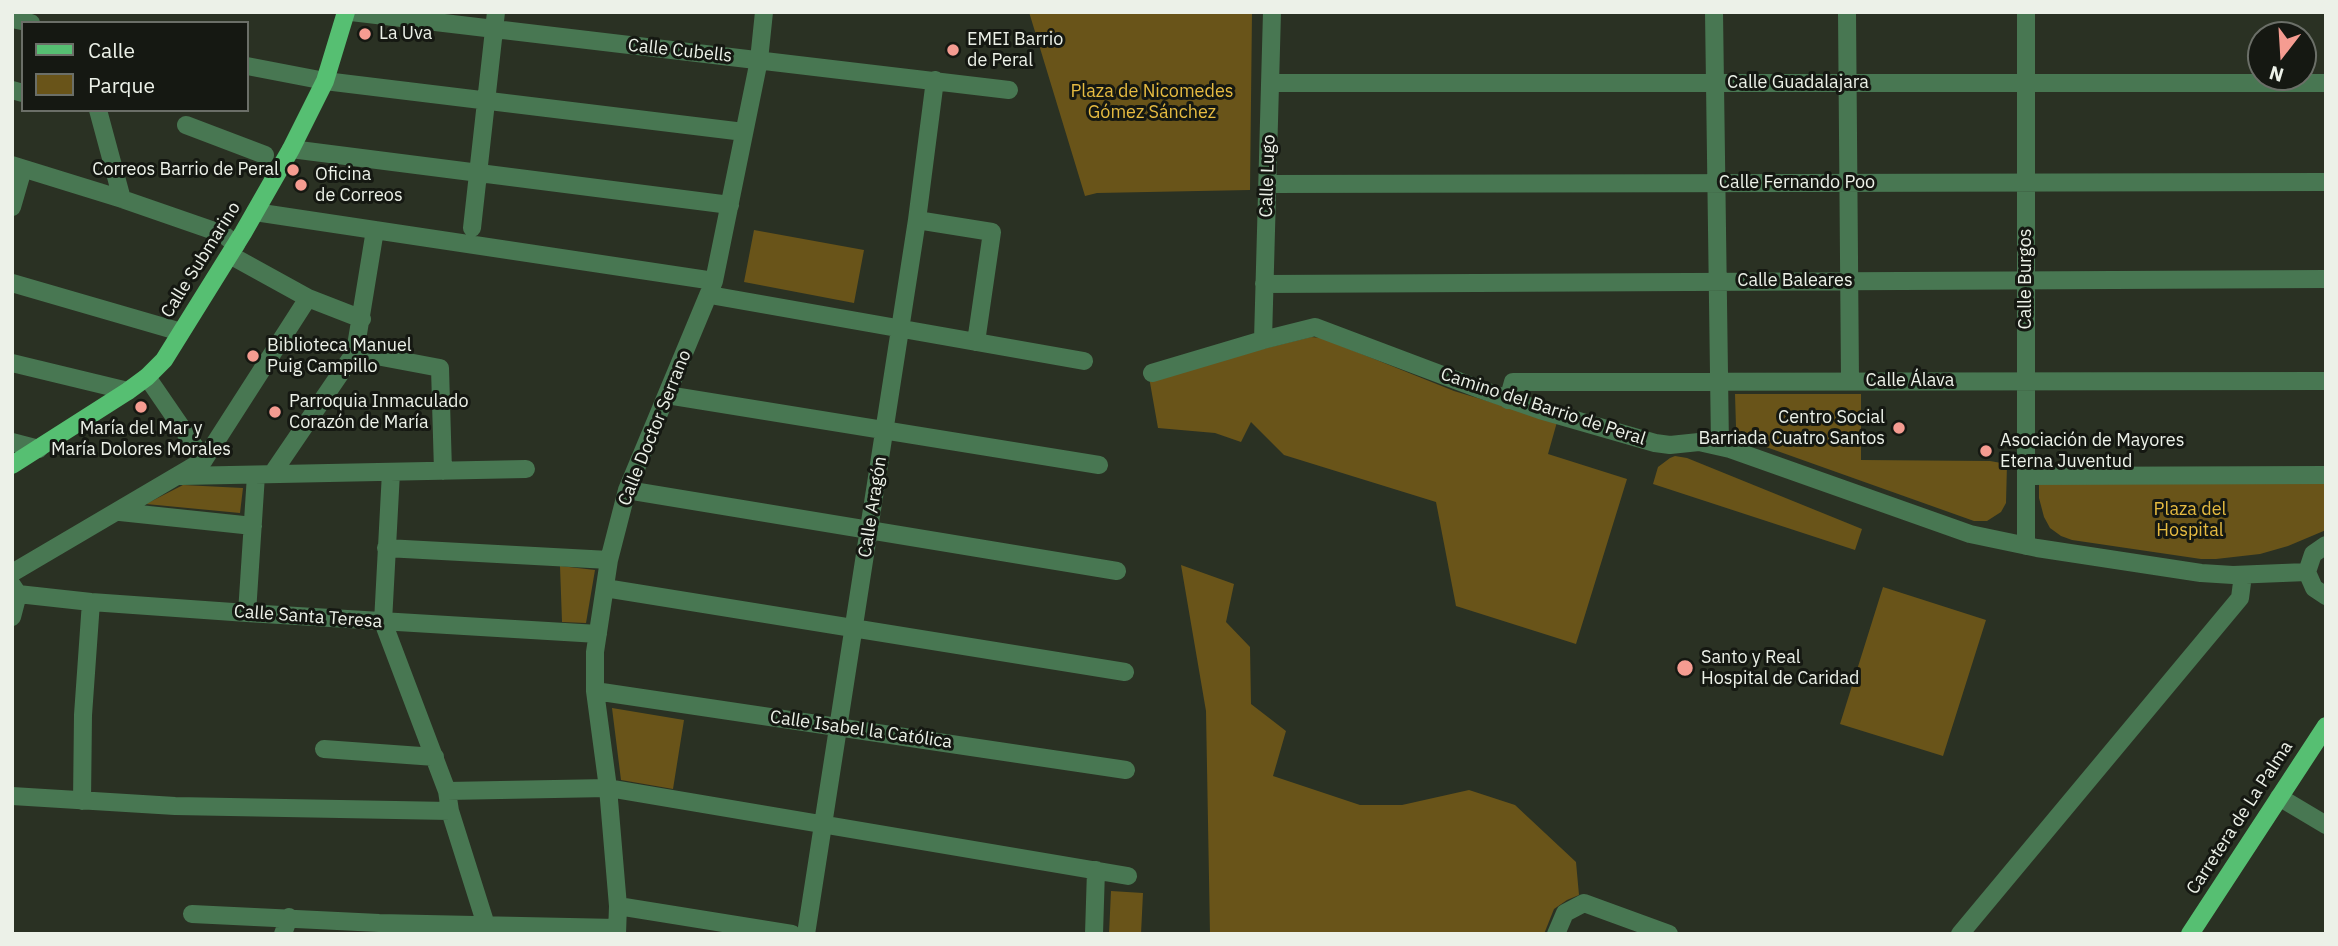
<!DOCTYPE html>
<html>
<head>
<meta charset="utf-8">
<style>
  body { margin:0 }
  #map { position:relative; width:2338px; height:946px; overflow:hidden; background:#2a3123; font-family:"IBM Plex Sans",sans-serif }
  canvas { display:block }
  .frame { position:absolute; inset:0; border:14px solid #ecf1e8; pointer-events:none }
  .legend { position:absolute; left:21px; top:21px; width:228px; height:91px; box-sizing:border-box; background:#151812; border:2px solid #6b6f68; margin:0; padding:9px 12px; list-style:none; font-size:21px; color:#ecf1e8 }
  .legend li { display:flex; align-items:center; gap:14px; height:35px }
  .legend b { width:35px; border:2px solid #6b6f68 }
  .north { position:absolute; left:2247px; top:21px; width:70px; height:70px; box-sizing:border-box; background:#151812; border:2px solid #6b6f68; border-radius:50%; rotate:197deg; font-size:19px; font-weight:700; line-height:28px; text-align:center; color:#ecf1e8 }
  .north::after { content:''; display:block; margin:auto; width:24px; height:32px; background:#f59c91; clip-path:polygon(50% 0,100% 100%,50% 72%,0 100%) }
</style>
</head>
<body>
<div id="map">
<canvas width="2338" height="946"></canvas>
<div class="frame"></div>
<ul class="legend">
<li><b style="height:9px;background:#56bf72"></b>Calle</li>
<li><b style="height:19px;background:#695419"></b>Parque</li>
</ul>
<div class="north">N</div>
</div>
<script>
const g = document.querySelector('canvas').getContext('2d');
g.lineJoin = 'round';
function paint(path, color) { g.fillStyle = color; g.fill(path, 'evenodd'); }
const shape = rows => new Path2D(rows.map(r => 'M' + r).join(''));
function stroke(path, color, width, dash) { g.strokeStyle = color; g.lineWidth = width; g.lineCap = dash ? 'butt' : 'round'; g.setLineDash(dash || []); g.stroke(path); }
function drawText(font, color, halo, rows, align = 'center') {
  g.font = font + ' "IBM Plex Sans",sans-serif'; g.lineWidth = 6; g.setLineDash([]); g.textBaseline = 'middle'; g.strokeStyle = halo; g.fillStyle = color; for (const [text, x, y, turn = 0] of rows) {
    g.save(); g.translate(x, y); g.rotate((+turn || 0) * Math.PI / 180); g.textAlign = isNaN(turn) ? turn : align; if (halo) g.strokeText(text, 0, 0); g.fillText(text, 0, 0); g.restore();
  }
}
const green = shape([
  [1029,12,1252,12,1250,190,1097,193,1085,196],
  [754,230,864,250,854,303,744,282],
  [1311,337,1322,338,1454,391,1557,422,1548,454,1627,479,1576,644,1456,606,1436,502,1284,455,1251,422,1241,442,1215,433,1158,428,1149,377],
  [1861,394,1861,460,1990,461,2007,464,2006,503,2001,512,1987,521,1974,521,1752,442,1744,437,1736,427,1735,394],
  [1675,456,1687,458,1862,529,1855,550,1653,484,1658,467,1670,458],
  [2326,483,2326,530,2288,546,2260,554,2216,559,2201,559,2072,540,2061,536,2050,528,2044,517,2039,498,2039,484],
  [183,485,243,488,240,513,146,504],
  [1181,565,1234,584,1226,622,1250,647,1251,704,1286,731,1273,776,1360,805,1402,805,1469,790,1515,805,1576,862,1579,895,1567,900,1554,909,1544,934,1210,934,1206,711],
  [560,566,595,570,586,623,562,622],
  [1883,587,1986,620,1943,756,1840,724],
  [612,708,684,720,673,789,621,780],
  [1111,891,1143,893,1141,934,1109,934]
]);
const minor = shape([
  [351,12,1009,90],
  [1714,12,1720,446],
  [1847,12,1850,381],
  [12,19,31,23],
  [247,66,325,81,744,132],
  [1270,83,2326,83],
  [12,90,23,93],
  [98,110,122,199],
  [186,125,265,155],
  [291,149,730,205],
  [12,165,122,199,223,234,236,245],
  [1268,184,2326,182],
  [12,207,23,169],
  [255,212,714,281],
  [917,220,992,232,976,342],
  [472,228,496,12],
  [230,255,308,298,362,319],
  [12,283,181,332],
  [1264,284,2326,279],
  [710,295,1084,361],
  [1263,340,1272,12],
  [355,352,440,368,443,471],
  [12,363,128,391],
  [1152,373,1263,340,1315,327,1482,390,1540,410,1655,443,1670,445,1699,442,1730,449,1970,534,2037,548,2201,573,2233,575,2307,572],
  [147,377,204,460],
  [667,395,1099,465],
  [1508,400,1513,382,2326,381],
  [12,442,39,449],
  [391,472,383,622,447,791,450,811,486,925],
  [272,474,355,352,375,230],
  [181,476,526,469],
  [2026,476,2326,475],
  [627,490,1117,571],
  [120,512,253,526],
  [2326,545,2313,554,2307,572,2314,588,2326,596],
  [2026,546,2026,12],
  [386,548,609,560],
  [12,573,204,460,308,298],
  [12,585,18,594,12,617],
  [605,588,1125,672],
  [18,594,91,602,247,613,598,634],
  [247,613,256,475],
  [595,691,1126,770],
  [324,749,435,757],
  [447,791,608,788,1128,876],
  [12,796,175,806,450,811],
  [2279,797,2326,825],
  [82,801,83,715,91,602],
  [618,906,792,934],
  [192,914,379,923,617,928],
  [283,934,289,917],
  [617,934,618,906,608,788,595,691,595,652,609,560,627,490,714,281,759,60,764,12],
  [806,934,917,220,935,80],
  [1094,934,1096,870],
  [1556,934,1565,913,1584,903,1669,934],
  [1960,934,2240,598,2243,575]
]);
const major = shape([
  [12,465,128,391,147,377,164,360,243,233,291,149,325,81,346,12],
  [2190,934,2326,726]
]);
const markers = [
  [365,34,7,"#f59c91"],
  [953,50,7,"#f59c91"],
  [293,170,7,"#f59c91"],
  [301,185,7,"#f59c91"],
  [253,356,7,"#f59c91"],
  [141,407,7,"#f59c91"],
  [275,412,7,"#f59c91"],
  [1899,428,7,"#f59c91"],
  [1986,451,7,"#f59c91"],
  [1685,668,9,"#f59c91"]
];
const poiNames = [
  ["La Uva",379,34],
  ["EMEI Barrio",967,40],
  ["de Peral",967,61],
  ["Correos Barrio de Peral",279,170,"right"],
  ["Oficina",315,175],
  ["de Correos",315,196],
  ["Biblioteca Manuel",267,346],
  ["Puig Campillo",267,367],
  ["Parroquia Inmaculado",289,402],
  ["Corazón de María",289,423],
  ["Centro Social",1885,418,"right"],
  ["Barriada Cuatro Santos",1885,439,"right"],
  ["María del Mar y",141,429,"center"],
  ["María Dolores Morales",141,450,"center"],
  ["Asociación de Mayores",2000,441],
  ["Eterna Juventud",2000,462],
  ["Santo y Real",1701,658],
  ["Hospital de Caridad",1701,679]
];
const streetNames = [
  ["Calle Cubells",680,51,6],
  ["Calle Guadalajara",1798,83],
  ["Calle Lugo",1268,176,-88],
  ["Calle Fernando Poo",1797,183],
  ["Calle Submarino",201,260,-58],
  ["Calle Burgos",2026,279,-90],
  ["Calle Baleares",1795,281],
  ["Calle Álava",1910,381],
  ["Camino del Barrio de Peral",1543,407,18],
  ["Calle Doctor Serrano",655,428,-68],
  ["Calle Aragón",873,507,-81],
  ["Calle Santa Teresa",308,617,4],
  ["Calle Isabel la Católica",861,730,8],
  ["Carretera de La Palma",2240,818,-57]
];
const parkNames = [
  ["Plaza de Nicomedes",1152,92],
  ["Gómez Sánchez",1152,113],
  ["Plaza del",2190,510],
  ["Hospital",2190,531]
];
paint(green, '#695419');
stroke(minor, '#487752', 18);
stroke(major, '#56bf72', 18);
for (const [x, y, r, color] of markers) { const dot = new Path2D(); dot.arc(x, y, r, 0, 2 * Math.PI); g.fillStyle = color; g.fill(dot); stroke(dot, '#151812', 2.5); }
drawText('18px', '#ecf1e8', '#151812', poiNames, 'left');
drawText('18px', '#ecf1e8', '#151812', streetNames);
drawText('18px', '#e6bb41', '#151812', parkNames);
</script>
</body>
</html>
